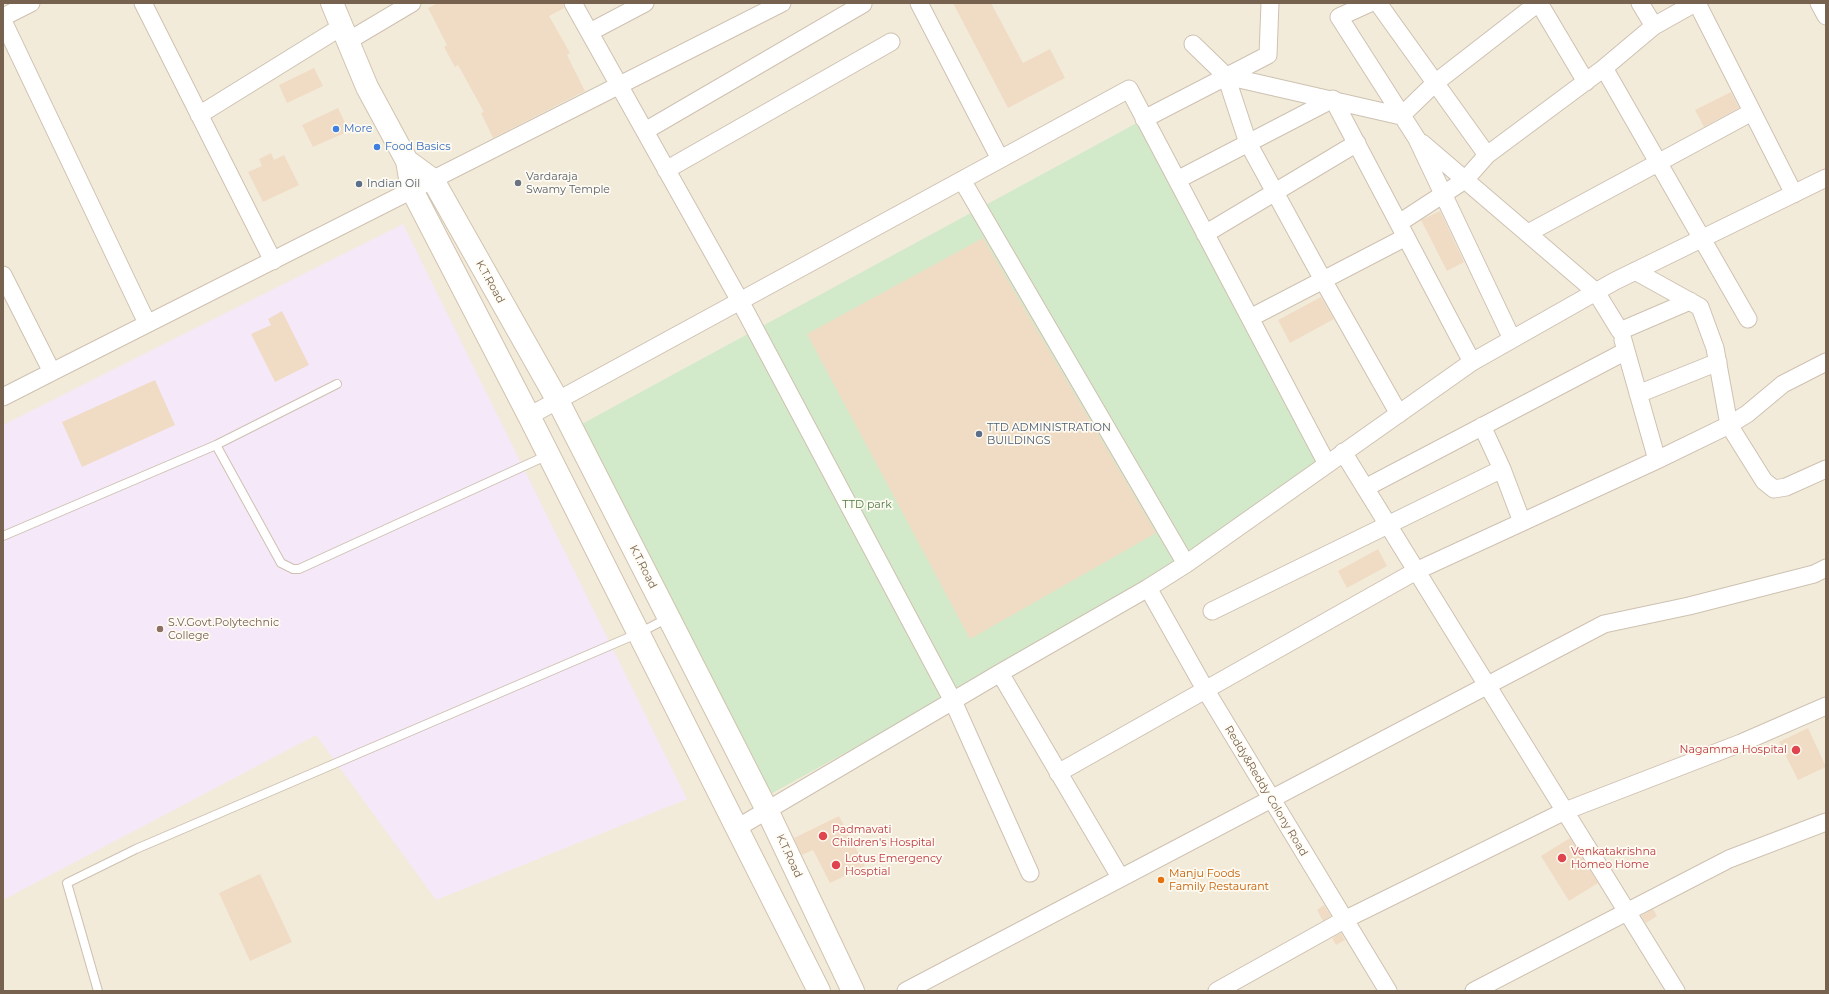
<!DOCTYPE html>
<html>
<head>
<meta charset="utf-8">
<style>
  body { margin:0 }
  #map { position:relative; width:1829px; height:994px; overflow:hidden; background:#fcf8ec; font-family:Montserrat,sans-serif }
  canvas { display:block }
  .frame { position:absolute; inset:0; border:4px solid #77624f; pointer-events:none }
</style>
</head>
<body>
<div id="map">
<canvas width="1829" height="994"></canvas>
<div class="frame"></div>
</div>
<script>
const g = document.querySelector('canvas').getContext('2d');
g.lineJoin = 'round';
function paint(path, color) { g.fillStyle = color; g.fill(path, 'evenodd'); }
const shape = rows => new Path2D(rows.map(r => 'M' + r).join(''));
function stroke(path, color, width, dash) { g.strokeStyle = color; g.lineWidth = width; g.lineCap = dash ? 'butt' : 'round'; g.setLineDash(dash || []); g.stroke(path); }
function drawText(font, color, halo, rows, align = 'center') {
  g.font = font + ' Montserrat,sans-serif'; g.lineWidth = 3.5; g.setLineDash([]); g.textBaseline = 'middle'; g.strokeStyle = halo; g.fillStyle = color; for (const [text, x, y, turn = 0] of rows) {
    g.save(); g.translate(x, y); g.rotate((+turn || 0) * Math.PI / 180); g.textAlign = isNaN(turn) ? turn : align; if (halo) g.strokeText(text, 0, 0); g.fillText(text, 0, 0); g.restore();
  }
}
const residential = shape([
  [3,3,1826,3,1826,991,3,991]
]);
const education = shape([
  [403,224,687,799,436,900,316,735,3,900,3,425]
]);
const green = shape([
  [1144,119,1327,464,1186,564,769,795,580,425]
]);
const building = shape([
  [438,3,563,3,564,8,549,16,570,53,567,55,585,91,493,138,481,113,484,112,458,65,455,67,444,47,447,45,428,8],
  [953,3,991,3,1023,63,1050,49,1065,78,1008,108],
  [314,68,323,86,287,103,279,85],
  [1731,92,1739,108,1704,127,1695,110],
  [338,108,349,131,313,147,302,125],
  [271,153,274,160,284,155,299,185,263,202,248,172,262,166,259,159],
  [1440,211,1464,262,1447,271,1421,220],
  [983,238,1156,533,970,639,807,334],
  [1321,297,1334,319,1290,343,1278,320],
  [282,311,309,365,275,382,251,334,271,325,268,319],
  [155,380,175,425,82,467,62,422],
  [1378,549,1387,566,1347,588,1338,571],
  [1808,728,1826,767,1798,780,1779,742],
  [839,816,865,866,830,883,813,850,802,855,794,838],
  [1570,838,1598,883,1569,901,1541,856],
  [260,874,292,942,250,961,219,893],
  [1324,905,1331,916,1323,921,1317,910],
  [1653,909,1657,916,1646,923,1641,916],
  [1341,933,1345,940,1336,945,1332,938]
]);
const lane = shape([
  [216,445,281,563,293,569,299,569,548,455],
  [3,536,216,445,337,384],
  [98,991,67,883,136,849,639,633,668,618]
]);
const street = shape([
  [143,3,273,261],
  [573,3,740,301,953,701,1030,873],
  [919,3,1000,159],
  [1370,3,1339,17,1417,139,1512,339],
  [1378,3,1487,155,1604,68],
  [1539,3,1586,82],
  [1640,3,1654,26,1695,3],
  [1697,3,1794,194],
  [1819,3,1826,16],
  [3,17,31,3],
  [3,21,147,323],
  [1654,26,1604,68,1748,319],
  [590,32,645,3],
  [348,41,412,3],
  [1193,44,1226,76,1248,143,1323,280,1399,414],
  [1226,76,1401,116,1435,83,1538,3],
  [199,115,341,27],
  [1144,119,1268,55,1270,3],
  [645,131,863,4],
  [1422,143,1596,292,1620,331,1690,301],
  [666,170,891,42],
  [962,180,1186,564],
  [1177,180,1333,99,1472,362],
  [1399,223,1465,180,1487,155],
  [1528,233,1752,112],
  [1205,234,1357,143],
  [1635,271,1700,307,1715,348,1729,425,1764,481,1774,489,1786,487,1826,469],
  [3,275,52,372,782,3],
  [1250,318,1406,237],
  [1623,340,1657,460],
  [1638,394,1718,362],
  [3,397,52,372],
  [529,416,1129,89,1327,464],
  [1482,426,1502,469,1522,522],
  [1343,452,1676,991],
  [1365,488,1626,351],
  [1148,588,1205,689,1388,991],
  [1212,611,1502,469],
  [1000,673,1120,877],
  [1058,773,1416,571,1657,460,1729,425,1747,414,1783,384,1826,362],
  [737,828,1000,673,1148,588,1186,564,1472,362,1615,281,1826,178],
  [906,991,1604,624,1689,606,1814,574,1826,568],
  [1217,991,1344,920,1565,811,1741,743,1826,706],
  [1474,991,1729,859,1826,822]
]);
const secondary = shape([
  [332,3,367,87,407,161,412,190,529,416,819,991],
  [407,161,433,180,558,401,767,810,853,991]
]);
const markers = [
  [336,129,4,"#3f7fe0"],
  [377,147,4,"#3f7fe0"],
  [518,183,4,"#6b7280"],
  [359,184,4,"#5c6f8a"],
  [979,434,4,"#5c6f8a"],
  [160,629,4,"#8d6e63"],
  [1796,750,5,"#e0444e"],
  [823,836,5,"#e0444e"],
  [1562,858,5,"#e0444e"],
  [836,865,5,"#e0444e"],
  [1161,880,4,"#e8710a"]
];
const shopNames = [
  ["More",344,129],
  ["Food Basics",385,147]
];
const worshipNames = [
  ["Vardaraja",526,177],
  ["Swamy Temple",526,190]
];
const serviceNames = [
  ["Indian Oil",367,184],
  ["TTD ADMINISTRATION",987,428],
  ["BUILDINGS",987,441]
];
const streetNames = [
  ["K.T.Road",490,282,61],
  ["K.T.Road",643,567,63],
  ["Reddy&Reddy Colony Road",1266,791,59],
  ["K.T.Road",789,856,65]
];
const parkNames = [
  ["TTD park",867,505]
];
const educationNames = [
  ["S.V.Govt.Polytechnic",168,623],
  ["College",168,636]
];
const healthNames = [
  ["Nagamma Hospital",1787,750,"right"],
  ["Padmavati",832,830],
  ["Children's Hospital",832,843],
  ["Venkatakrishna",1571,852],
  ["Homeo Home",1571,865],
  ["Lotus Emergency",845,859],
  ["Hosptial",845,872]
];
const foodNames = [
  ["Manju Foods",1169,874],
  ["Family Restaurant",1169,887]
];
paint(residential, '#f3ebda');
paint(education, '#f5e8f9');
paint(green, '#d2eaca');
paint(building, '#f0dcc4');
stroke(lane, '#cec1b1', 10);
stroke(street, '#cec1b1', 19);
stroke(secondary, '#d1c3af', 24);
stroke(lane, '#fff', 8);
stroke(street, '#fff', 17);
stroke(secondary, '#fff', 22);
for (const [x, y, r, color] of markers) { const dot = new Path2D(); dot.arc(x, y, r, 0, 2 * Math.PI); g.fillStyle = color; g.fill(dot); stroke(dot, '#fefbf2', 1.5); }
drawText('11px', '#366cbe', '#fefbf2', shopNames, 'left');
drawText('11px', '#5b616d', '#fefbf2', worshipNames, 'left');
drawText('11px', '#4e5e75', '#fefbf2', serviceNames, 'left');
drawText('11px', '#77624f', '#fefbf2', streetNames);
drawText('11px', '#4f7c47', '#fefbf2', parkNames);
drawText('11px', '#785e54', '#fefbf2', educationNames, 'left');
drawText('11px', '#be3a42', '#fefbf2', healthNames, 'left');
drawText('11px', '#c56008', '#fefbf2', foodNames, 'left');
</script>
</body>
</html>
